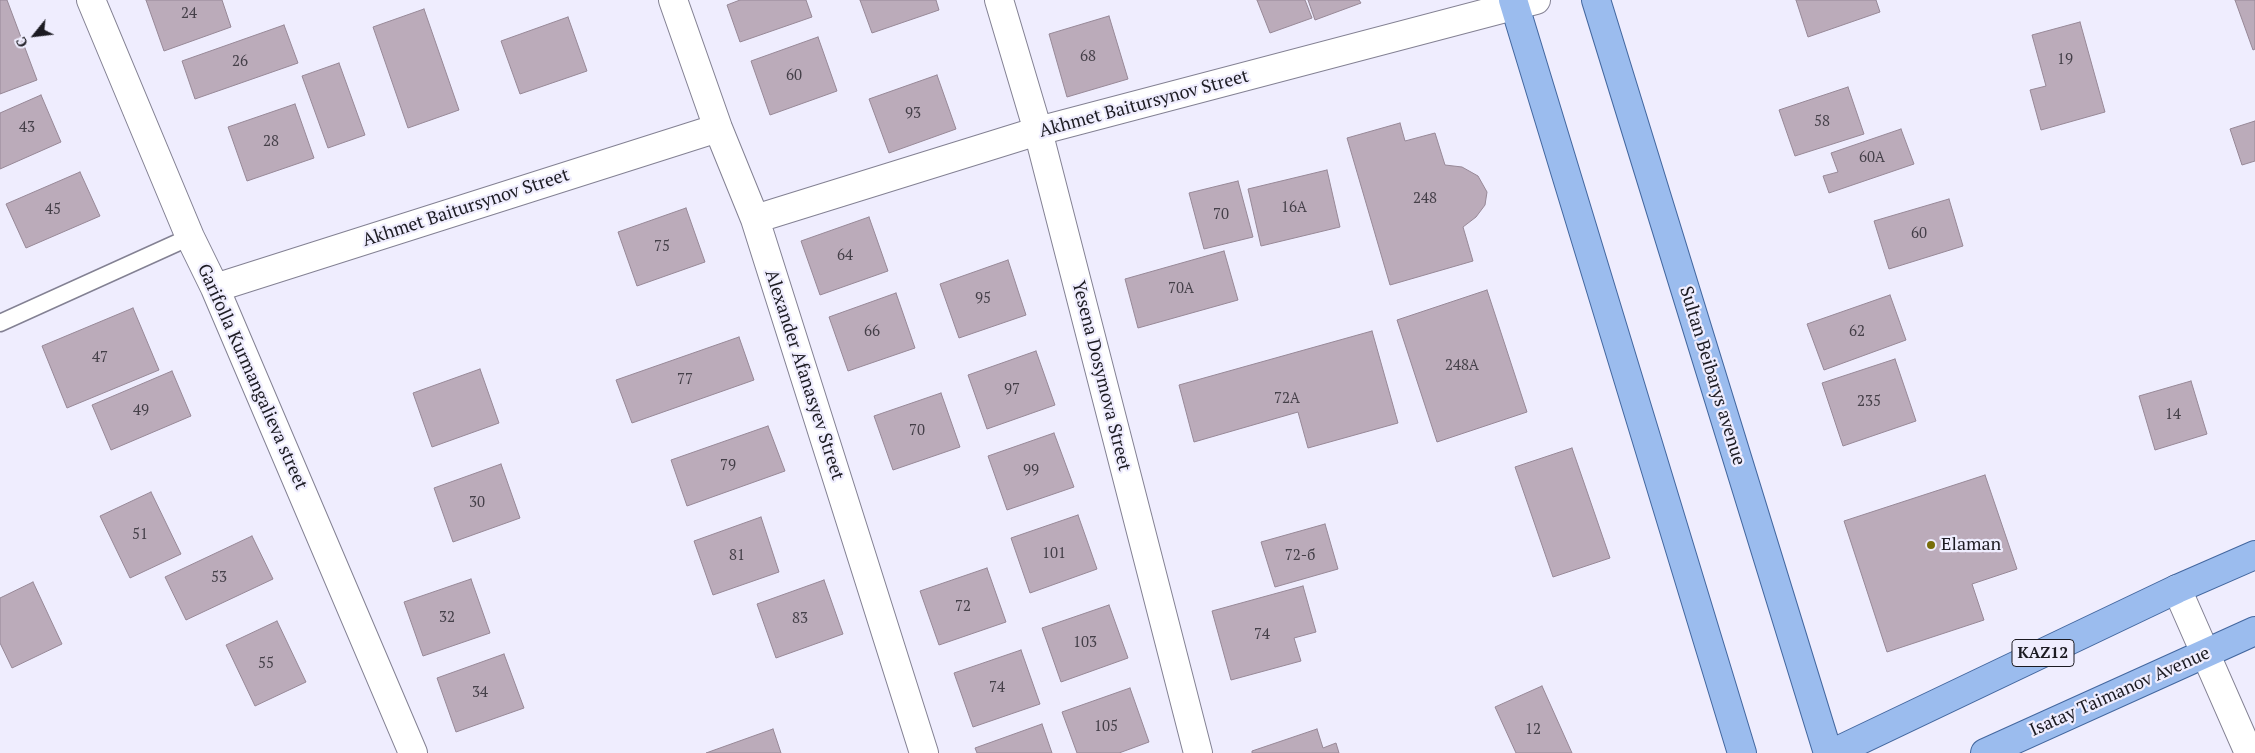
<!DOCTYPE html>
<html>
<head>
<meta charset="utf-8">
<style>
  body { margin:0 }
  #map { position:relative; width:2255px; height:753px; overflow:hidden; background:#efedfe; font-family:"PT Serif",serif }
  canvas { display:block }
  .north { position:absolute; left:10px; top:10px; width:50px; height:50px; -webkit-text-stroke:4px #efedfe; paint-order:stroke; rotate:241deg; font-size:14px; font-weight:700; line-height:20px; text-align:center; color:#1c1b22 }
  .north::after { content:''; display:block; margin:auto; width:18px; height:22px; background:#1c1b22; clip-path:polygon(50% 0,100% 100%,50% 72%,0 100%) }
</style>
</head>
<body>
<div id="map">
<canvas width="2255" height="753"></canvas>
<div class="north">С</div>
</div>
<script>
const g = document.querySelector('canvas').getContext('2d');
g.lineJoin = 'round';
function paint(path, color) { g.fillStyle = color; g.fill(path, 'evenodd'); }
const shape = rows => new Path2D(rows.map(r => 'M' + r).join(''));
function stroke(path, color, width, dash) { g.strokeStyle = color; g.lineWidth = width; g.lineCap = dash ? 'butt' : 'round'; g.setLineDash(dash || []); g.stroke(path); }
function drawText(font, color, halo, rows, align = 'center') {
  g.font = font + ' "PT Serif",serif'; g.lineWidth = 4.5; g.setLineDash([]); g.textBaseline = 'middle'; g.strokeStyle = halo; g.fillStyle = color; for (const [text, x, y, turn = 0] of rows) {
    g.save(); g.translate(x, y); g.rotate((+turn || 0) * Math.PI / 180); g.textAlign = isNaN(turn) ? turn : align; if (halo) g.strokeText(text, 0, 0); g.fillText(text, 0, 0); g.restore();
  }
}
const building = shape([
  [0,0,7,0,37,80,0,94,0,0],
  [146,0,222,0,231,27,164,51,146,0],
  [740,0,806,0,812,17,740,42,727,5,740,0],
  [860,0,936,0,939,10,872,33,860,0],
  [1257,0,1305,0,1312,18,1270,33,1257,0],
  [1308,0,1359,0,1361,3,1315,20,1308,0],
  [1796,0,1876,0,1880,12,1808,37,1796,0],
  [2235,0,2255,0,2255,49,2253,50,2235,0],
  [424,9,459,110,408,128,373,27,424,9],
  [1109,16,1128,79,1067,97,1049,34,1109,16],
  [568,17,587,71,520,94,501,41,568,17],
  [2080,22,2105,112,2041,130,2030,90,2046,86,2032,35,2080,22],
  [284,25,298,63,195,99,182,61,284,25],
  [818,37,837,91,770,115,751,61,818,37],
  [339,63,365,135,328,148,302,76,339,63],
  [937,75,956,129,889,153,869,99,937,75],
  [1848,87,1864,134,1795,156,1779,110,1848,87],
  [41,95,61,142,0,169,0,113,41,95],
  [295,104,314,158,247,181,228,127,295,104],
  [2255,121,2255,161,2242,165,2230,129,2255,121],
  [1400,123,1405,141,1435,133,1445,165,1462,167,1478,176,1487,192,1485,205,1476,217,1463,227,1473,261,1390,285,1347,138,1400,123],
  [1901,129,1914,164,1829,193,1823,176,1838,172,1831,153,1901,129],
  [1327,170,1340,227,1261,246,1248,189,1327,170],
  [80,172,100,216,26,248,6,204,80,172],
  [1238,181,1253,237,1204,249,1189,193,1238,181],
  [1949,199,1963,246,1889,269,1874,221,1949,199],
  [686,208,705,262,637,286,618,232,686,208],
  [869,217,888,271,820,295,801,241,869,217],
  [1224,251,1238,300,1138,328,1125,279,1224,251],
  [1008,260,1026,315,959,338,940,284,1008,260],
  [1487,290,1527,412,1437,442,1397,320,1487,290],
  [896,293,915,348,848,371,829,317,896,293],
  [1890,295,1906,340,1824,370,1807,324,1890,295],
  [133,308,159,370,67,408,42,346,133,308],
  [1372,331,1398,423,1308,448,1298,412,1194,442,1179,385,1372,331],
  [739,337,754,380,632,423,616,380,739,337],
  [1036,351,1055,405,987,429,968,375,1036,351],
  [1895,359,1916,421,1843,446,1822,383,1895,359],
  [480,369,499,423,432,447,413,393,480,369],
  [172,371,191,416,111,450,92,405,172,371],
  [2191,381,2207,434,2155,450,2139,396,2191,381],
  [941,393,960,447,893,470,874,416,941,393],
  [768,426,785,471,687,506,671,460,768,426],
  [1054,433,1074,487,1007,510,988,456,1054,433],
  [1572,448,1610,558,1553,577,1515,467,1572,448],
  [501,464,520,518,453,542,434,488,501,464],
  [1985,475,2017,569,1972,584,1984,620,1887,652,1844,521,1985,475],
  [151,492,181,554,130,578,100,516,151,492],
  [1078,515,1097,569,1030,593,1011,538,1078,515],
  [761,517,779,572,713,595,694,541,761,517],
  [1325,524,1338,569,1275,587,1261,542,1325,524],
  [252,536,273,579,186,620,165,577,252,536],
  [987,568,1006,622,939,645,920,591,987,568],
  [471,579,490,633,423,656,404,602,471,579],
  [824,580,843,634,776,658,757,604,824,580],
  [33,582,62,644,12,668,0,643,0,598,33,582],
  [1303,586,1316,632,1294,638,1301,661,1231,680,1212,611,1303,586],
  [1109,605,1128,658,1061,682,1042,628,1109,605],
  [277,621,306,682,255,706,226,645,277,621],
  [1021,650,1040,704,973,727,954,673,1021,650],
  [504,654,524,708,456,732,437,678,504,654],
  [1542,686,1572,753,1516,753,1495,707,1542,686],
  [1130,688,1149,742,1119,753,1077,753,1062,712,1130,688],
  [1042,724,1052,753,977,753,975,748,1042,724],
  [773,729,781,753,706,753,773,729],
  [1317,729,1323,748,1336,743,1339,753,1252,753,1252,751,1317,729]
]);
const service = shape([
  [0,323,190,237]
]);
const minor = shape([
  [91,0,190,237,215,288,413,753],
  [673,0,718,128,755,219,924,753],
  [999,0,1038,131,1198,753],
  [755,219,1038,131,1536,0],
  [215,288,718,128],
  [2177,589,2249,753]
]);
const primary = shape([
  [1513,0,1742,753],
  [1596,0,1828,753],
  [1833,753,2177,589,2255,555],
  [1985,753,2255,631]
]);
const markers = [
  [1931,545,5,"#786e0a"]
];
const numberNames = [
  ["24",189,14],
  ["68",1088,57],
  ["19",2065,60],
  ["26",240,62],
  ["60",794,76],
  ["93",913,114],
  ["58",1822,122],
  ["43",27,128],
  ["28",271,142],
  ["60А",1872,158],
  ["248",1425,199],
  ["16А",1294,208],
  ["45",53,210],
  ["70",1221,215],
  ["60",1919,234],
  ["75",662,247],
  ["64",845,256],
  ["70А",1181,289],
  ["95",983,299],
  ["66",872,332],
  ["62",1857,332],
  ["47",100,358],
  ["248А",1462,366],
  ["77",685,380],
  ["97",1012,390],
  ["72А",1287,399],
  ["235",1869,402],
  ["49",141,411],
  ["14",2173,415],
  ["70",917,431],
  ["79",728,466],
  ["99",1031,471],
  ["30",477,503],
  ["51",140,535],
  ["101",1054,554],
  ["81",737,556],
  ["72-б",1300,556],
  ["53",219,578],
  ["72",963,607],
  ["32",447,618],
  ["83",800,619],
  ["74",1262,635],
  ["103",1085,643],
  ["55",266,664],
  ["74",997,688],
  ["34",480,693],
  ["105",1106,727],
  ["12",1533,730]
];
const shields = [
  [2043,653,62]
];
const shieldNames = [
  ["KAZ12",2043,653]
];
const streetNames = [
  ["Akhmet Baitursynov Street",1144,104,-15],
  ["Akhmet Baitursynov Street",466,208,-18],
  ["Alexander Afanasyev Street",804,375,72],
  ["Yesena Dosymova Street",1101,376,76],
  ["Sultan Beibarys avenue",1712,376,73],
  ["Garifolla Kurmangalieva street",252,377,66],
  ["Isatay Taimanov Avenue",2120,692,-24]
];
const poiNames = [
  ["Elaman",1941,545]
];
paint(building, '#bbabba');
stroke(building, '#978897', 1);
stroke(service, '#838193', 19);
stroke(minor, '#838193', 30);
stroke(primary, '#43679f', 30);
stroke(service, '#fff', 16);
stroke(minor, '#fff', 28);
stroke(primary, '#9bbcee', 28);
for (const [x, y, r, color] of markers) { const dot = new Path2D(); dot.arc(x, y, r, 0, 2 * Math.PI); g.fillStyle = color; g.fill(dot); stroke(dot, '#efedfe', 2); }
drawText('15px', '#443f48', null, numberNames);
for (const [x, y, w] of shields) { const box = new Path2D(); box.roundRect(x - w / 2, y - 13.5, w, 27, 4); g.fillStyle = '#efedfe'; g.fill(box); stroke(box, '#1c1b22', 1); }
drawText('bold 16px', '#1c1b22', null, shieldNames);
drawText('18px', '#1c1b22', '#efedfe', streetNames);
drawText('18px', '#1c1b22', '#efedfe', poiNames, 'left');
</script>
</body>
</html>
